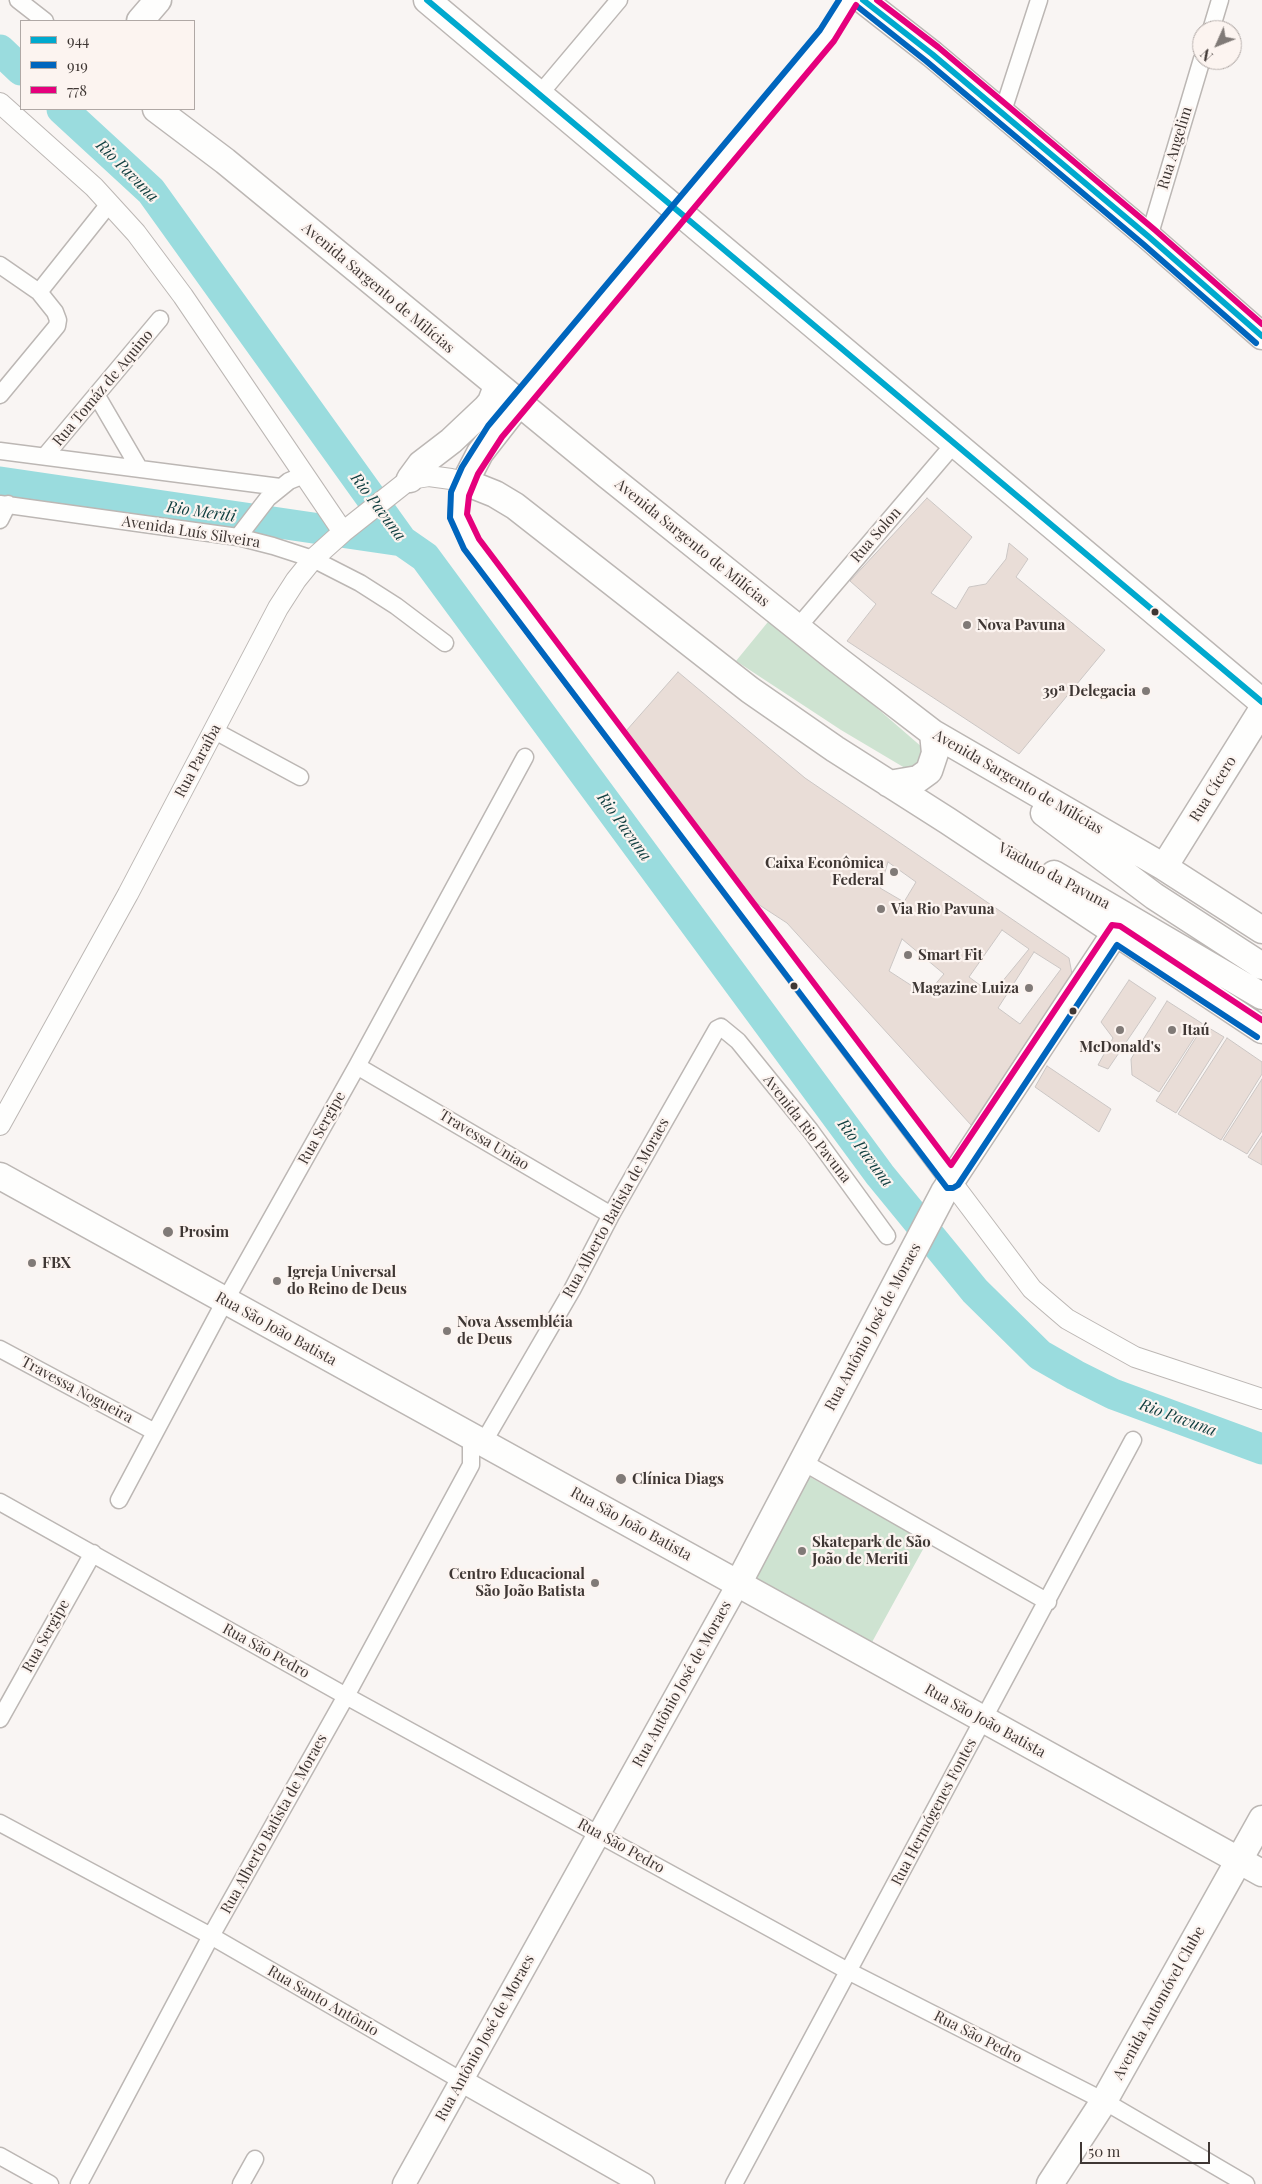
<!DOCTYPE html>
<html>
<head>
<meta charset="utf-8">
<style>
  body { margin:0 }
  #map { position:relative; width:1262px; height:2184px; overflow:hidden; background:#f9f5f3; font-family:"Playfair Display",serif }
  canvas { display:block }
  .legend { position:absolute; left:20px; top:20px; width:175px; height:90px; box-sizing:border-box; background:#fcf4f0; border:1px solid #b0a8a5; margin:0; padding:6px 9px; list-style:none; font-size:15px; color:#3f3734 }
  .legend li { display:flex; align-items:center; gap:10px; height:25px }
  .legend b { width:25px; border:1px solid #b0a8a5 }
  .north { position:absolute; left:1192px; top:20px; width:50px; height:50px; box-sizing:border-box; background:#fcf4f0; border:1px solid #b0a8a5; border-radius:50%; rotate:226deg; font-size:14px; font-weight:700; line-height:20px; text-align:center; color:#3f3734 }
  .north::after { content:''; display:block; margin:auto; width:18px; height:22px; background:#807a77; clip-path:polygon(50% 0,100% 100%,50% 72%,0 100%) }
  .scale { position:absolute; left:1080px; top:2142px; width:130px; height:22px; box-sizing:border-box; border:2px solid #3f3734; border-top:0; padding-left:6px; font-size:15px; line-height:18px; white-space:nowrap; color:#3f3734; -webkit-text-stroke:4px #fcf4f0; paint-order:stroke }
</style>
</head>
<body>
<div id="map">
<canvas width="1262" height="2184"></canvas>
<ul class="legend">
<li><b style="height:6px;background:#00a9ce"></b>944</li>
<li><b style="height:6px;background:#0065bd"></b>919</li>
<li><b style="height:6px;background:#e5007d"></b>778</li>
</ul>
<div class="north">N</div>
<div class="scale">50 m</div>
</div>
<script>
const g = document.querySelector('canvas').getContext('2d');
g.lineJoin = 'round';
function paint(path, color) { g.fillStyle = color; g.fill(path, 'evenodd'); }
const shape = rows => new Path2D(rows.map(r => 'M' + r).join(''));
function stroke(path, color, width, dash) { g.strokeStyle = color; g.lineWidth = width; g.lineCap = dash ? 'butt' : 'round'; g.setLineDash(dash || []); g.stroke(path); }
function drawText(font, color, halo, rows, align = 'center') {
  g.font = font + ' "Playfair Display",serif'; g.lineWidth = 4.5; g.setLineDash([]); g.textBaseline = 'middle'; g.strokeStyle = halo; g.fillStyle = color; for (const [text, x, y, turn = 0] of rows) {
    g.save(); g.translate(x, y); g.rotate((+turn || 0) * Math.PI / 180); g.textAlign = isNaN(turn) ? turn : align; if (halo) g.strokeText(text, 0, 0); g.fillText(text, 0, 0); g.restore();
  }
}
const green = shape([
  [772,617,923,748,929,754,910,771,841,730,736,661],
  [810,1477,927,1542,871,1644,753,1579]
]);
const river = shape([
  [0,50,21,70],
  [62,109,151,191,402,541,425,557,880,1175,975,1291,1040,1355,1075,1375,1113,1394,1262,1449],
  [0,482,402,541]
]);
const building = shape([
  [927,498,972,537,931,593,956,609,969,587,986,584,1006,559,1009,543,1028,559,1016,577,1105,650,1019,754,847,641,876,604,850,581,927,498],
  [678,672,805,778,1069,958,1072,974,971,1125,787,923,744,895,626,731,678,672],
  [888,862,916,882,904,902,880,888,888,862],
  [1002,930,1029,949,992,994,969,977,1002,930],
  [902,939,944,974,926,995,889,971,902,939],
  [1034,952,1061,969,1020,1024,998,1008,1034,952],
  [1129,980,1156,998,1108,1069,1098,1065,1113,1038,1101,1022,1129,980],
  [1167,1001,1203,1024,1159,1092,1132,1075,1131,1059,1167,1001],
  [1204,1025,1224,1037,1176,1113,1156,1101,1204,1025],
  [1227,1038,1262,1062,1262,1074,1221,1140,1178,1114,1227,1038],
  [1047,1066,1111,1109,1099,1132,1035,1087,1047,1066],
  [1262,1079,1262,1131,1247,1154,1223,1140,1262,1079],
  [1262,1136,1262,1165,1248,1157,1262,1136]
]);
const minor = shape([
  [18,0,45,21],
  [1211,30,1220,0],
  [539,95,619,0],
  [1002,114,1039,0],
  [1149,237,1202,59],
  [0,265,39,292,55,312,58,320,57,326,0,395],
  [39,292,109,204],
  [97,396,139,468],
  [519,403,827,35,849,0],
  [0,451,280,487],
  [45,456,160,319],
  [0,504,238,537,273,546,313,559,360,583,396,606,445,643],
  [0,520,8,504],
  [238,537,268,498,289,481,304,475],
  [798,627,954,444],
  [213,730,300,777],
  [357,1066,611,1215],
  [0,1349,155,1432],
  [483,1443,572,1290,611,1215,717,1029,721,1027,738,1041,810,1130,887,1236],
  [803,1462,1048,1602],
  [119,1500,225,1301,357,1066,525,757],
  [0,1502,346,1696,848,1971,1104,2101,1246,2184],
  [0,1719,93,1553],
  [0,1823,211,1936,462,2081],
  [0,2156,50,2184],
  [79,2184,211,1936,346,1696,471,1465,471,1436],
  [241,2184,255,2159],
  [734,2184,1133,1440]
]);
const tertiary = shape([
  [0,103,94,187,136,233,183,296,343,532],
  [0,1125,128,894,278,608,296,580,313,559,343,532,410,479,429,476,451,479,465,482,460,494,458,515,471,544,1032,1289,1067,1319,1135,1357,1262,1399]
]);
const secondary = shape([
  [462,2081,643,2184],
  [404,2184,738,1584]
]);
const primary = shape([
  [427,0,1262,702],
  [863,0,932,54,1149,237,1262,336],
  [140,21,158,0],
  [156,109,225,161,607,475,834,657,933,733,1164,867,1262,930],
  [519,403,480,453,465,482,495,494,515,506,750,690,835,749,948,821,1262,1030],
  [410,479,421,464,451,441,486,408,491,402,497,386],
  [889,784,918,779,929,771,935,753,933,733],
  [1044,813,1154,896,1262,966],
  [1164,867,1262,710],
  [1054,874,1262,996],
  [0,1176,1262,1873],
  [738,1584,944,1192,1115,933],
  [1050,2184,1104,2101,1262,1819]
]);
const bus1 = shape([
  [427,0,1262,702],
  [863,0,932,54,1149,237,1262,336]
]);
const bus2 = shape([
  [839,0,820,30,488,426,462,467,451,492,450,518,464,549,947,1188,953,1188,958,1185,1117,945,1257,1037],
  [858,7,926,61,1143,244,1256,343]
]);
const bus3 = shape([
  [877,0,938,47,1155,230,1262,324],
  [856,5,834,41,502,437,478,474,469,496,467,514,479,539,951,1165,1112,925,1120,926,1262,1020]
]);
const markers = [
  [1155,612,4.5,"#3f3734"],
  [967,625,5,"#807a77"],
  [1146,691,5,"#807a77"],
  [894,872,5,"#807a77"],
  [881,909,5,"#807a77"],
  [908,955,5,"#807a77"],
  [794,986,4.5,"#3f3734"],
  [1029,988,5,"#807a77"],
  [1073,1011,4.5,"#3f3734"],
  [1120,1030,5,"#807a77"],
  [1172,1030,5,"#807a77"],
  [168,1232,6,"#807a77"],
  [32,1263,5,"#807a77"],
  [277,1281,5,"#807a77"],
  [447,1331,5,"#807a77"],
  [621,1479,6,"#807a77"],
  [802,1551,5,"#807a77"],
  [595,1583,5,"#807a77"]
];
const streetNames = [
  ["Rua Angelim",1175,148,-73],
  ["Avenida Sargento de Milícias",378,288,40],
  ["Rua Tomáz de Aquino",103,388,-50],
  ["Avenida Luís Silveira",191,532,9],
  ["Rua Solon",876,535,-49],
  ["Avenida Sargento de Milícias",692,543,39],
  ["Rua Paraíba",198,761,-62],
  ["Avenida Sargento de Milícias",1018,782,30],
  ["Rua Cícero",1213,789,-58],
  ["Viaduto da Pavuna",1054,876,28],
  ["Rua Sergipe",322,1128,-61],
  ["Avenida Rio Pavuna",807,1129,52],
  ["Travessa Uniao",484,1140,31],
  ["Rua Alberto Batista de Moraes",616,1208,-61],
  ["Rua Antônio José de Moraes",873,1327,-62],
  ["Rua São João Batista",276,1329,29],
  ["Travessa Nogueira",77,1390,28],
  ["Rua São João Batista",631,1524,29],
  ["Rua Sergipe",46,1636,-61],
  ["Rua São Pedro",266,1651,29],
  ["Rua Antônio José de Moraes",682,1684,-61],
  ["Rua São João Batista",985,1721,29],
  ["Rua Hermógenes Fontes",934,1812,-62],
  ["Rua Alberto Batista de Moraes",274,1824,-61],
  ["Rua São Pedro",621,1846,29],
  ["Rua Santo Antônio",323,2001,30],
  ["Avenida Automóvel Clube",1159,2003,-61],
  ["Rua São Pedro",978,2037,27],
  ["Rua Antônio José de Moraes",485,2038,-61]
];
const poiNames = [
  ["Nova Pavuna",977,625],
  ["39ª Delegacia",1136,691,"right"],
  ["Caixa Econômica",884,863,"right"],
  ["Federal",884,880,"right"],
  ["Via Rio Pavuna",891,909],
  ["Smart Fit",918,955],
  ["Magazine Luiza",1019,988,"right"],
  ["Itaú",1182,1030],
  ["McDonald's",1120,1047,"center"],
  ["Prosim",179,1232],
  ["FBX",42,1263],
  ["Igreja Universal",287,1272],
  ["do Reino de Deus",287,1289],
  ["Nova Assembléia",457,1322],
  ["de Deus",457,1339],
  ["Clínica Diags",632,1479],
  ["Skatepark de São",812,1542],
  ["João de Meriti",812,1559],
  ["Centro Educacional",585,1574,"right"],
  ["São João Batista",585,1591,"right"]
];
const waterNames = [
  ["Rio Pavuna",127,171,45],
  ["Rio Pavuna",378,507,53],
  ["Rio Meriti",201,512,8],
  ["Rio Pavuna",624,827,54],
  ["Rio Pavuna",865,1153,53],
  ["Rio Pavuna",1178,1418,20]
];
paint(green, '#cee3d1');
stroke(river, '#9adcde', 31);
paint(building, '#e9ddd7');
stroke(building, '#cbc6c4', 1);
stroke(minor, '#bcb7b4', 19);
stroke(tertiary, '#bcb7b4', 22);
stroke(secondary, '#bcb7b4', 25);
stroke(primary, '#bcb7b4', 29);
stroke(minor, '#fefefd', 16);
stroke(tertiary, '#fefefd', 20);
stroke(secondary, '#fefefd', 22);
stroke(primary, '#fefefd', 26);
stroke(bus1, '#00a9ce', 6);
stroke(bus2, '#0065bd', 6);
stroke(bus3, '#e5007d', 6);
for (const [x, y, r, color] of markers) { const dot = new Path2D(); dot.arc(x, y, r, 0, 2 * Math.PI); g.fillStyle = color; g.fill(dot); stroke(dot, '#fcf4f0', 2); }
drawText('15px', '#3f3734', '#fcf4f0', streetNames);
drawText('bold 15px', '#3f3734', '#fcf4f0', poiNames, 'left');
drawText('italic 16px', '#0f3e3f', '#fcf4f0', waterNames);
</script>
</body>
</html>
